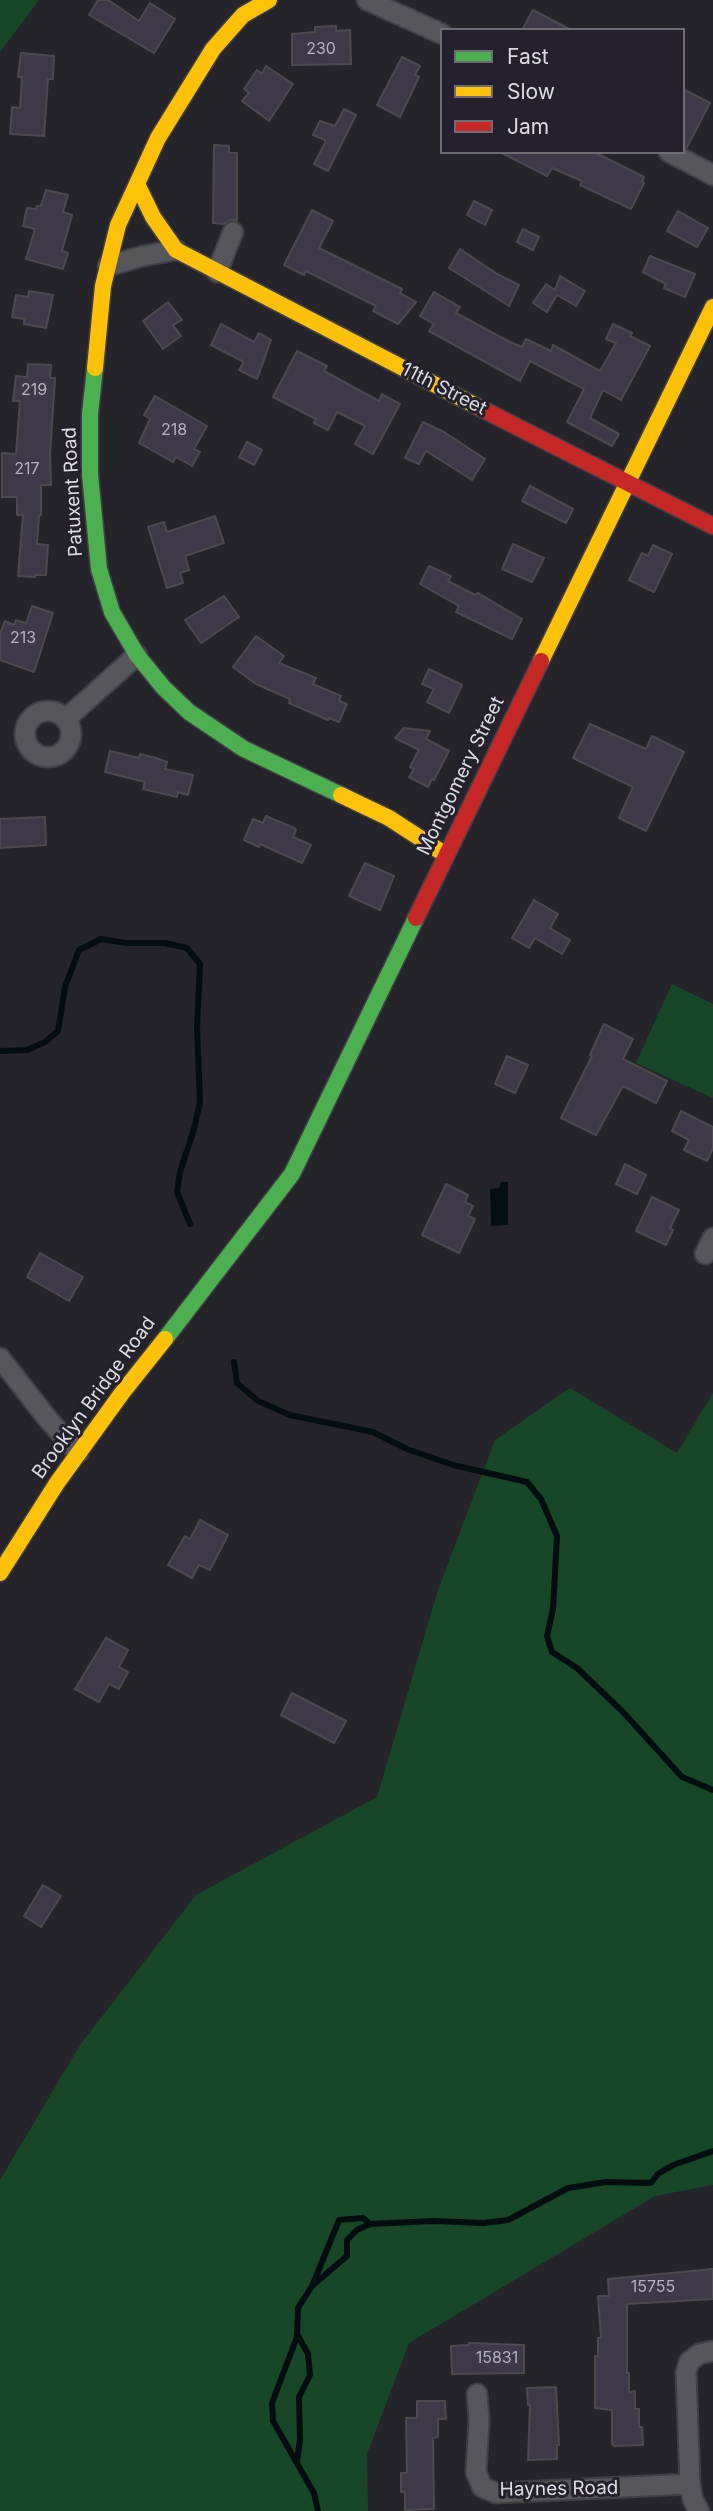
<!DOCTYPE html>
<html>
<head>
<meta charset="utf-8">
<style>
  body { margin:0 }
  #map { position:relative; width:713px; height:2511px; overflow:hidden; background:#25242a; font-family:Inter,sans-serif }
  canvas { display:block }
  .legend { position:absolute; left:440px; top:28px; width:245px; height:126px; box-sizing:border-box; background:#24212d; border:2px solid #6e6b75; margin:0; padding:9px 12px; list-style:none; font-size:21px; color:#dcdae2 }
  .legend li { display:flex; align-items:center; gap:14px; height:35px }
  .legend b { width:35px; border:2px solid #6e6b75 }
</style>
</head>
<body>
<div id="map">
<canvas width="713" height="2511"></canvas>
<ul class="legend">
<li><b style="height:9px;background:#4caf50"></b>Fast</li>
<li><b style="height:9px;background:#ffc107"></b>Slow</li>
<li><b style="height:9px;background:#c62828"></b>Jam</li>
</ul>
</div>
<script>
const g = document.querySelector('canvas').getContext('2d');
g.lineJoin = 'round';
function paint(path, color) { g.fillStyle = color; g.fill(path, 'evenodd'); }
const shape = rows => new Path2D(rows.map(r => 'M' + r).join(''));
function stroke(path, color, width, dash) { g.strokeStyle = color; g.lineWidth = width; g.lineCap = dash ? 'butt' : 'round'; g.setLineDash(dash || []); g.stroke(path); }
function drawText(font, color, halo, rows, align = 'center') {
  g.font = font + ' Inter,sans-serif'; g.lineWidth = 6; g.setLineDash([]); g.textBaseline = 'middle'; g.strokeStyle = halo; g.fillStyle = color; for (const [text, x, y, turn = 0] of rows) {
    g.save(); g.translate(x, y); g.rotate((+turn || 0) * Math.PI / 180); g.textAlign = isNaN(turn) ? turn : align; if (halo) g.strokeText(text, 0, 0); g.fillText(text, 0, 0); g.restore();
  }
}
const green = shape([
  [0,0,39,0,0,52],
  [672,984,713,1004,713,1098,636,1063],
  [570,1388,677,1453,713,1393,713,2185,655,2196,409,2343,367,2454,368,2511,0,2511,0,2180,80,2045,196,1895,377,1797,438,1590,495,1440]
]);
const water = shape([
  [501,1182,508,1182,508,1225,491,1226,490,1189,499,1188]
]);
const stream = shape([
  [0,1051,27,1050,45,1042,58,1031,65,987,79,950,101,939,126,943,165,943,187,948,200,964,197,1028,200,1102,194,1129,180,1172,177,1192,190,1224],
  [234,1362,237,1383,258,1401,290,1415,373,1432,407,1449,453,1465,527,1482,541,1499,557,1536,553,1609,547,1636,552,1652,577,1668,623,1712,682,1777,713,1790],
  [313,2284,339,2220,363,2218,370,2224],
  [297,2334,308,2354,310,2375,299,2397,300,2439,297,2462],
  [318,2511,314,2493,273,2421,272,2403,297,2337,298,2308,312,2286,347,2256,347,2240,357,2230,370,2224,433,2221,484,2223,508,2220,568,2188,606,2182,651,2183,658,2174,673,2165,713,2151]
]);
const building = shape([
  [98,0,108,0,139,21,150,3,175,19,154,53,89,15,98,0],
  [533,10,571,30,522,30,533,10],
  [336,26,336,31,350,30,351,64,292,65,292,34,315,32,315,27,336,26],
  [21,53,54,56,53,79,48,79,44,136,10,134,12,107,20,108,22,77,18,77,21,53],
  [402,57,420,66,415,75,419,77,400,117,377,105,402,57],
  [266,66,293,84,269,121,242,101,249,93,244,89,257,70,262,74,266,66],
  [683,89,710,103,687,147,683,146,683,89],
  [344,109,356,115,328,171,314,164,325,143,325,140,313,135,320,121,335,126,344,109],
  [214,145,229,146,229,153,237,153,237,220,231,220,224,224,213,223,214,145],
  [500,152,594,152,644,177,642,182,644,183,631,209,580,185,582,181,552,168,547,176,500,152],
  [46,190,68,195,63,212,72,215,62,251,68,253,63,269,26,259,35,229,23,226,27,208,36,209,37,206,41,206,46,190],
  [474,201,492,210,485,225,467,215,474,201],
  [312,210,333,221,319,248,402,289,400,293,416,302,398,324,373,311,376,306,306,271,304,275,284,265,312,210],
  [678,211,708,228,697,247,667,231,678,211],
  [523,229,539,237,533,250,517,242,523,229],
  [460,249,497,274,519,285,509,306,449,268,460,249],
  [650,256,695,274,685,297,664,288,666,284,643,272,650,256],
  [560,276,585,291,576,306,557,295,547,312,533,303,546,284,555,290,560,276],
  [29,291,53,295,46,328,24,324,24,319,12,317,16,295,28,297,29,291],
  [434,292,460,307,456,313,508,341,522,347,526,339,551,351,553,345,600,371,616,343,606,339,613,324,632,333,630,336,650,346,621,400,603,390,590,418,619,434,612,446,567,422,584,389,530,361,520,381,429,331,434,324,420,316,434,292],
  [168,302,182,320,173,325,181,336,163,349,143,321,168,302],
  [221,324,254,342,259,333,271,340,257,379,239,370,244,362,211,345,221,324],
  [297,351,327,366,324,371,379,401,382,394,400,404,373,454,355,444,365,426,337,412,328,430,314,423,316,419,273,397,297,351],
  [28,364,51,365,50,378,55,378,50,454,51,485,41,485,41,515,39,515,37,544,48,545,46,575,35,575,35,577,18,576,23,515,17,515,17,497,2,497,2,453,16,454,20,401,13,401,16,376,27,377,28,364],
  [155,396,207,426,194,449,200,452,192,466,176,457,173,462,139,443,150,419,144,415,155,396],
  [423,422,444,432,485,459,472,480,426,451,419,464,405,458,423,422],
  [247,442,262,450,254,465,239,457,247,442],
  [530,486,573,509,566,523,522,501,530,486],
  [215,516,224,543,185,556,189,570,180,573,183,583,167,588,148,527,164,522,167,532,215,516],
  [513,544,544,558,532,582,502,569,513,544],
  [653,545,672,554,654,592,629,580,642,553,648,556,653,545],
  [429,566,451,576,448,581,475,595,478,593,522,619,512,639,456,612,459,606,420,584,429,566],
  [224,596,239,617,201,643,185,620,224,596],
  [32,606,53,613,34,672,0,660,0,634,5,621,14,625,16,620,26,623,32,606],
  [256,636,284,656,279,663,316,678,313,684,341,696,339,701,347,704,339,722,329,718,328,720,289,703,290,699,256,684,233,667,256,636],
  [429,669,462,685,449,713,427,702,434,689,422,684,429,669],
  [590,724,646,749,652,736,684,752,646,831,619,818,633,787,573,758,590,724],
  [404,728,430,731,426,739,449,751,434,780,432,779,428,787,409,777,414,769,410,767,419,750,395,738,404,728],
  [110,751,139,758,140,754,156,758,167,762,165,769,193,775,188,795,178,792,177,797,143,789,145,782,105,772,110,751],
  [266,816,294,828,296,830,293,837,311,845,302,863,260,844,259,847,244,840,253,819,263,823,266,816],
  [45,817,46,845,0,848,0,819,45,817],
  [365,863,394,876,380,910,349,896,365,863],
  [534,900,558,914,550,928,570,940,562,954,535,938,529,948,512,938,534,900],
  [604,1024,633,1039,623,1059,667,1081,656,1103,623,1086,596,1135,561,1118,592,1056,590,1055,604,1024],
  [507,1056,528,1065,515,1093,495,1084,507,1056],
  [681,1111,713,1127,713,1148,707,1161,684,1150,689,1140,672,1131,681,1111],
  [625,1164,646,1175,637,1194,616,1184,625,1164],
  [446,1184,468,1195,465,1202,473,1206,468,1216,475,1219,459,1253,422,1235,446,1184],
  [652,1197,679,1210,670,1228,673,1230,666,1245,636,1231,652,1197],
  [40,1253,83,1277,69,1301,27,1277,40,1253],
  [200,1520,228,1535,210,1570,199,1565,192,1578,168,1565,185,1536,190,1539,200,1520],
  [106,1638,128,1650,119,1667,128,1672,119,1689,109,1684,99,1702,75,1689,106,1638],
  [292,1693,346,1721,334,1743,281,1715,292,1693],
  [43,1885,61,1896,41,1927,24,1916,43,1885],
  [713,2269,713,2299,627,2304,627,2373,629,2373,629,2392,635,2391,635,2409,639,2409,639,2427,642,2427,643,2445,614,2446,612,2444,612,2410,595,2408,595,2356,598,2356,598,2338,601,2338,598,2296,609,2296,608,2279,713,2269],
  [469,2343,524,2345,524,2373,452,2374,451,2346,469,2345,469,2343],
  [556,2387,559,2445,557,2445,557,2459,528,2460,530,2405,528,2405,527,2388,556,2387],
  [417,2401,445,2401,446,2419,438,2419,438,2437,433,2438,434,2509,405,2510,405,2492,401,2492,401,2473,407,2473,406,2418,417,2418,417,2401]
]);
const street = shape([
  [367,0,442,34],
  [669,152,713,175],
  [108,266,143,256,176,250],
  [217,272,233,232],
  '25 734a23 23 0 1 1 46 0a23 23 0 1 1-46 0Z',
  [66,719,137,655],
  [705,1254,713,1238],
  [0,1358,47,1418,78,1453],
  [477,2394,479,2421,476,2472,482,2487,496,2493,690,2484],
  [699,2511,693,2500,690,2484,686,2372,689,2362,699,2354,713,2351]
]);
const fast = shape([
  [95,368,90,414,90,474,99,569,112,612,137,655,163,687,189,712,244,749,341,795],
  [165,1339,292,1174,416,918]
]);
const slow = shape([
  [137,184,153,217,176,250,478,407],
  [95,368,103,286,118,225,158,138,213,49,243,15,269,0],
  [541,661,713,307],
  [341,795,389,818,446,855],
  [0,1573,57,1483,122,1393,165,1339]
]);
const jam = shape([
  [478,407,713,526],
  [416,918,541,661]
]);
const numberNames = [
  ["230",321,49],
  ["219",34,390],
  ["218",174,430],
  ["217",27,469],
  ["213",23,638],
  ["15755",653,2287],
  ["15831",497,2358]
];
const streetNames = [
  ["11th Street",444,389,27],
  ["Patuxent Road",73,492,-93],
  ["Montgomery Street",461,776,-64],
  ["Brooklyn Bridge Road",94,1398,-54],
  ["Haynes Road",559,2489,-1]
];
paint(green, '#184728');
paint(water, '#040e10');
stroke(stream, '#040e10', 6);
paint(building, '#3e3948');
stroke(building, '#4c4a50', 2);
stroke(street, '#403f44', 23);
stroke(fast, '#403f44', 19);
stroke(slow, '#403f44', 19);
stroke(jam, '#403f44', 19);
stroke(street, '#57565b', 19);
stroke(fast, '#4caf50', 16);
stroke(slow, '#ffc107', 16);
stroke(jam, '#c62828', 16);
drawText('16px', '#b4b2bc', null, numberNames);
drawText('19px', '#dcdae2', '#24212d', streetNames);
</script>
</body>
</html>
